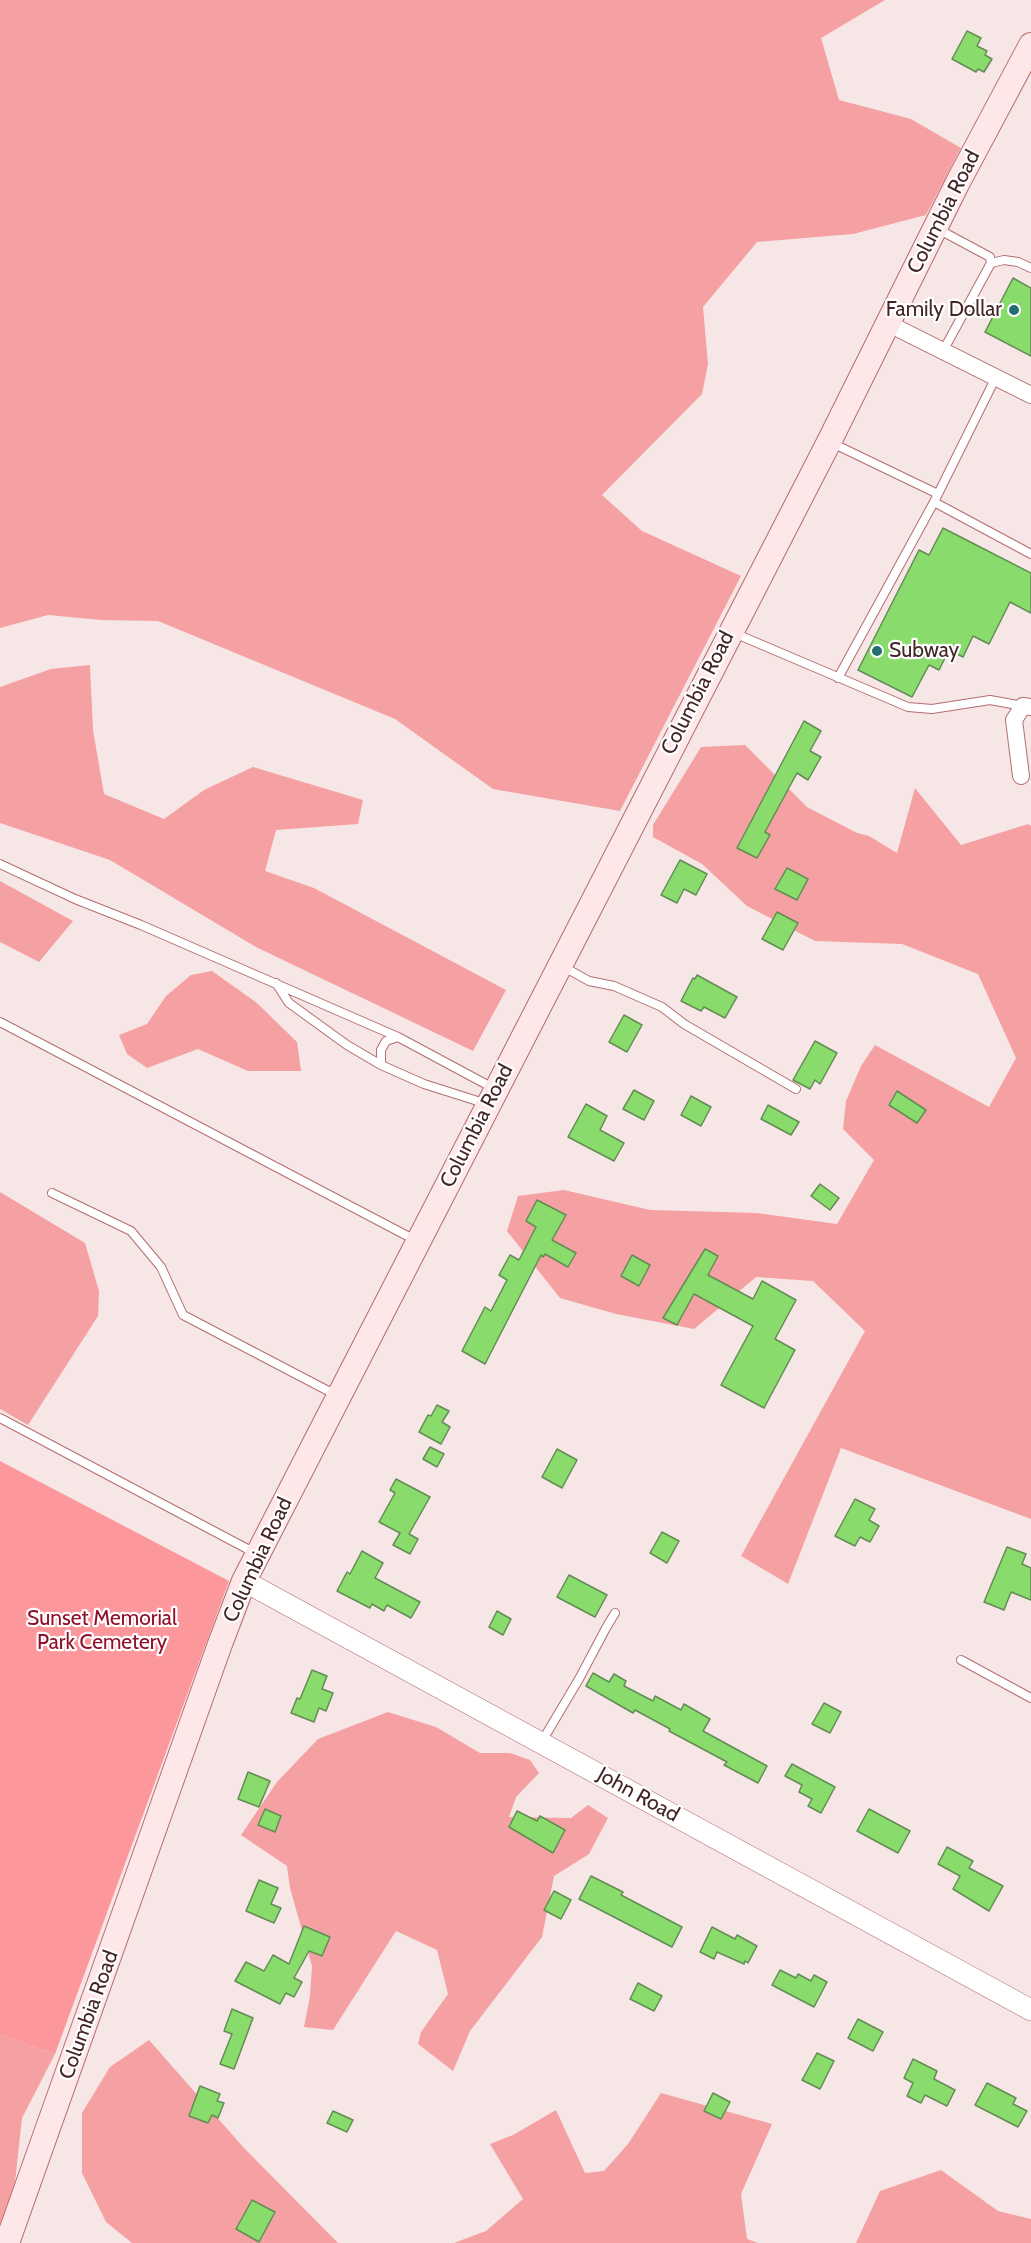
<!DOCTYPE html>
<html>
<head>
<meta charset="utf-8">
<style>
  body { margin:0 }
  canvas { display:block; background:#f7e6e6 }
</style>
</head>
<body>
<canvas width="1031" height="2243"></canvas>
<script>
const g = document.querySelector('canvas').getContext('2d');
g.lineJoin = 'round';
function paint(path, color) { g.fillStyle = color; g.fill(path, 'evenodd'); }
const shape = rows => new Path2D(rows.map(r => 'M' + r).join(''));
function stroke(path, color, width, dash) { g.strokeStyle = color; g.lineWidth = width; g.lineCap = dash ? 'butt' : 'round'; g.setLineDash(dash || []); g.stroke(path); }
function drawText(font, color, halo, rows, align = 'center') {
  g.font = font + ' Cabin,sans-serif'; g.lineWidth = 4.5; g.setLineDash([]); g.textBaseline = 'middle'; g.strokeStyle = halo; g.fillStyle = color; for (const [text, x, y, turn = 0] of rows) {
    g.save(); g.translate(x, y); g.rotate((+turn || 0) * Math.PI / 180); g.textAlign = isNaN(turn) ? turn : align; if (halo) g.strokeText(text, 0, 0); g.fillText(text, 0, 0); g.restore();
  }
}
const green = shape([
  [0,1461,229,1581,55,2054,0,2035]
]);
const forest = shape([
  [0,0,885,0,821,38,839,100,911,119,961,148,926,215,853,234,757,242,703,307,708,364,702,394,602,495,642,531,741,576,620,811,493,789,395,719,158,621,101,620,48,615,0,628],
  [90,665,93,730,104,794,164,819,204,790,253,767,363,800,358,824,276,830,265,871,314,888,506,990,473,1051,256,947,110,860,0,823,0,687,51,669],
  [745,745,807,807,857,833,869,836,897,853,915,788,961,845,1028,824,1031,826,1031,1519,841,1448,788,1584,741,1556,865,1331,813,1281,756,1277,694,1329,616,1314,560,1298,507,1231,518,1196,564,1190,650,1210,757,1213,837,1224,874,1160,843,1129,846,1101,861,1066,875,1045,989,1107,1016,1058,978,974,902,944,815,941,747,906,702,864,653,837,653,825,701,747],
  [0,881,73,921,39,962,0,942],
  [212,971,257,1003,297,1042,301,1071,248,1071,198,1049,147,1068,127,1054,119,1035,147,1024,166,996,191,975],
  [0,1192,85,1243,99,1291,98,1316,28,1425,0,1409],
  [388,1712,436,1727,480,1753,510,1753,530,1760,539,1773,516,1797,509,1817,571,1818,588,1805,608,1818,589,1854,554,1876,542,1937,470,2031,453,2071,418,2044,421,2032,448,1994,437,1950,396,1931,333,2030,304,2027,310,1996,312,1966,290,1888,287,1866,241,1835,277,1782,318,1739],
  [0,2035,55,2054,22,2118,15,2182,0,2237],
  [149,2040,244,2148,338,2243,132,2243,106,2222,82,2173,82,2113,110,2067],
  [661,2093,772,2124,741,2194,747,2239,758,2243,454,2243,486,2231,523,2199,490,2144,513,2135,556,2110,585,2173,604,2171,628,2144],
  [941,2170,998,2211,1031,2219,1031,2243,856,2243,880,2191]
]);
const building = shape([
  [967,31,981,38,977,46,987,51,985,55,992,59,984,72,978,69,976,72,952,59,967,31],
  [1013,278,1031,288,1031,356,985,332,1013,278],
  [943,528,1031,573,1031,613,1010,602,989,644,973,636,963,657,949,650,939,670,929,665,912,697,858,670,919,550,929,555,943,528],
  [804,721,821,731,810,751,821,757,808,780,797,773,765,832,770,835,757,858,737,848,804,721],
  [680,860,707,874,696,895,684,889,677,903,661,895,680,860],
  [787,868,808,879,797,900,775,889,787,868],
  [777,912,798,923,783,950,762,939,777,912],
  [697,975,737,997,725,1018,704,1007,701,1011,681,1001,693,978,695,979,697,975],
  [624,1015,642,1025,627,1052,609,1042,624,1015],
  [815,1041,837,1053,820,1084,815,1080,810,1089,793,1080,815,1041],
  [634,1090,654,1101,644,1120,623,1109,634,1090],
  [897,1091,926,1110,917,1123,889,1105,897,1091],
  [691,1096,711,1107,701,1126,681,1115,691,1096],
  [586,1104,607,1116,600,1130,624,1143,614,1161,568,1137,586,1104],
  [768,1105,799,1122,791,1135,761,1119,768,1105],
  [820,1184,839,1198,830,1210,811,1196,820,1184],
  [537,1200,566,1215,552,1240,576,1253,568,1267,545,1254,543,1257,541,1255,485,1364,462,1351,485,1307,491,1311,507,1280,499,1275,510,1255,519,1260,536,1227,526,1221,537,1200],
  [705,1249,718,1256,708,1275,753,1299,762,1281,796,1300,775,1339,795,1350,764,1408,721,1385,753,1326,694,1294,677,1325,663,1318,705,1249],
  [632,1255,650,1265,639,1286,621,1276,632,1255],
  [437,1405,449,1411,442,1422,450,1427,441,1444,419,1432,428,1415,431,1416,437,1405],
  [430,1447,444,1454,437,1467,423,1459,430,1447],
  [557,1449,577,1460,562,1488,542,1477,557,1449],
  [396,1479,430,1497,409,1534,418,1539,410,1554,393,1545,400,1533,379,1522,395,1493,390,1490,396,1479],
  [855,1499,875,1509,869,1520,879,1526,870,1542,860,1537,855,1546,835,1536,855,1499],
  [662,1532,679,1541,667,1563,650,1553,662,1532],
  [1007,1547,1026,1554,1022,1564,1031,1568,1031,1600,1011,1592,1004,1610,984,1602,1007,1547],
  [362,1551,383,1563,375,1578,420,1602,411,1618,387,1605,384,1611,372,1604,370,1608,337,1591,347,1572,350,1574,362,1551],
  [569,1575,607,1595,595,1617,557,1597,569,1575],
  [497,1611,511,1619,503,1635,489,1627,497,1611],
  [312,1670,327,1676,322,1689,333,1693,326,1711,319,1708,314,1722,291,1713,297,1698,300,1699,312,1670],
  [593,1673,609,1682,614,1674,626,1681,624,1686,653,1701,655,1696,681,1710,684,1704,710,1719,703,1731,767,1766,758,1783,724,1765,727,1762,669,1731,670,1729,635,1710,633,1713,586,1686,593,1673],
  [824,1703,841,1712,830,1733,812,1724,824,1703],
  [792,1764,835,1787,821,1813,808,1806,812,1799,799,1792,802,1785,785,1776,792,1764],
  [248,1772,270,1781,259,1807,238,1799,248,1772],
  [265,1809,281,1816,275,1832,258,1825,265,1809],
  [869,1809,910,1831,898,1853,857,1831,869,1809],
  [517,1811,537,1821,540,1816,565,1830,553,1853,509,1827,517,1811],
  [947,1847,973,1861,969,1868,1003,1886,989,1911,953,1889,960,1876,938,1864,947,1847],
  [591,1876,623,1892,621,1895,682,1927,672,1947,579,1899,591,1876],
  [259,1880,278,1888,271,1904,281,1908,274,1923,246,1911,259,1880],
  [554,1891,571,1900,561,1919,544,1910,554,1891],
  [304,1926,330,1937,322,1956,309,1951,294,1978,302,1982,294,1997,286,1993,280,2004,235,1981,246,1962,264,1971,273,1955,289,1964,304,1926],
  [712,1927,735,1939,737,1935,757,1946,748,1963,745,1961,744,1964,717,1952,714,1959,700,1952,712,1927],
  [780,1970,796,1978,798,1974,811,1981,814,1975,827,1982,814,2007,772,1985,780,1970],
  [638,1983,662,1996,654,2011,630,1999,638,1983],
  [232,2009,253,2018,234,2069,220,2064,232,2034,224,2031,232,2009],
  [858,2019,883,2032,873,2051,848,2038,858,2019],
  [817,2053,834,2061,820,2089,802,2080,817,2053],
  [913,2059,937,2071,934,2079,955,2090,947,2106,925,2095,921,2103,907,2096,913,2083,904,2078,913,2059],
  [987,2083,1016,2098,1013,2104,1027,2111,1018,2127,975,2105,987,2083],
  [200,2086,220,2094,217,2101,224,2103,218,2118,212,2115,208,2123,189,2116,200,2086],
  [713,2093,730,2102,721,2119,704,2111,713,2093],
  [333,2111,353,2120,347,2132,327,2123,333,2111],
  [252,2200,275,2212,259,2242,236,2229,252,2200]
]);
const service = shape([
  [936,228,990,257,991,263,943,351],
  [991,263,1004,260,1018,262,1031,268],
  [830,442,938,494],
  [934,502,1031,554],
  [734,633,908,707,932,709,990,700,1023,706],
  [838,678,934,502,996,377],
  [0,864,75,899,141,925,398,1037,495,1089],
  [562,966,589,981,614,986,662,1007,684,1024,796,1089],
  [276,983,289,1003,347,1045,381,1065,424,1084,487,1104],
  [0,1022,417,1241],
  [381,1065,381,1050,386,1041,398,1037],
  [52,1193,131,1231,161,1267,183,1315,338,1396],
  [0,1418,257,1554],
  [961,1660,1031,1698],
  [541,1743,579,1679,606,1628,615,1613]
]);
const minor = shape([
  [887,323,1031,395],
  [1021,776,1014,720,1023,706,1031,707]
]);
const tertiary = shape([
  [244,1581,1031,2010]
]);
const secondary = shape([
  [7,2243,220,1644,244,1581,829,442,957,184,1031,45]
]);
const markers = [
  [1014,310,6,"#236e70"],
  [877,651,6,"#236e70"]
];
const streetNames = [
  ["Columbia Road",944,212,-63],
  ["Columbia Road",698,693,-63],
  ["Columbia Road",477,1126,-63],
  ["Columbia Road",258,1560,-65],
  ["John Road",638,1795,29],
  ["Columbia Road",89,2015,-70]
];
const poiNames = [
  ["Family Dollar",1002,310],
  ["Subway",889,651,"left"]
];
const parkNames = [
  ["Sunset Memorial",102,1619],
  ["Park Cemetery",102,1643]
];
paint(green, '#fc979b');
paint(forest, '#f5a0a2');
paint(building, '#89dc6b');
stroke(building, '#638c55', 1.5);
stroke(service, '#b46c6e', 10);
stroke(minor, '#b46c6e', 18);
stroke(tertiary, '#b46c6e', 22);
stroke(secondary, '#b46c6e', 26);
stroke(service, '#fff', 8);
stroke(minor, '#fff', 16);
stroke(tertiary, '#fff', 21);
stroke(secondary, '#fee7e8', 24);
for (const [x, y, r, color] of markers) { const dot = new Path2D(); dot.arc(x, y, r, 0, 2 * Math.PI); g.fillStyle = color; g.fill(dot); stroke(dot, '#fff', 2); }
drawText('21px', '#442526', '#fff', streetNames);
drawText('21px', '#442526', '#fff', poiNames, 'right');
drawText('21px', '#900f2a', '#fff', parkNames);
</script>
</body>
</html>
